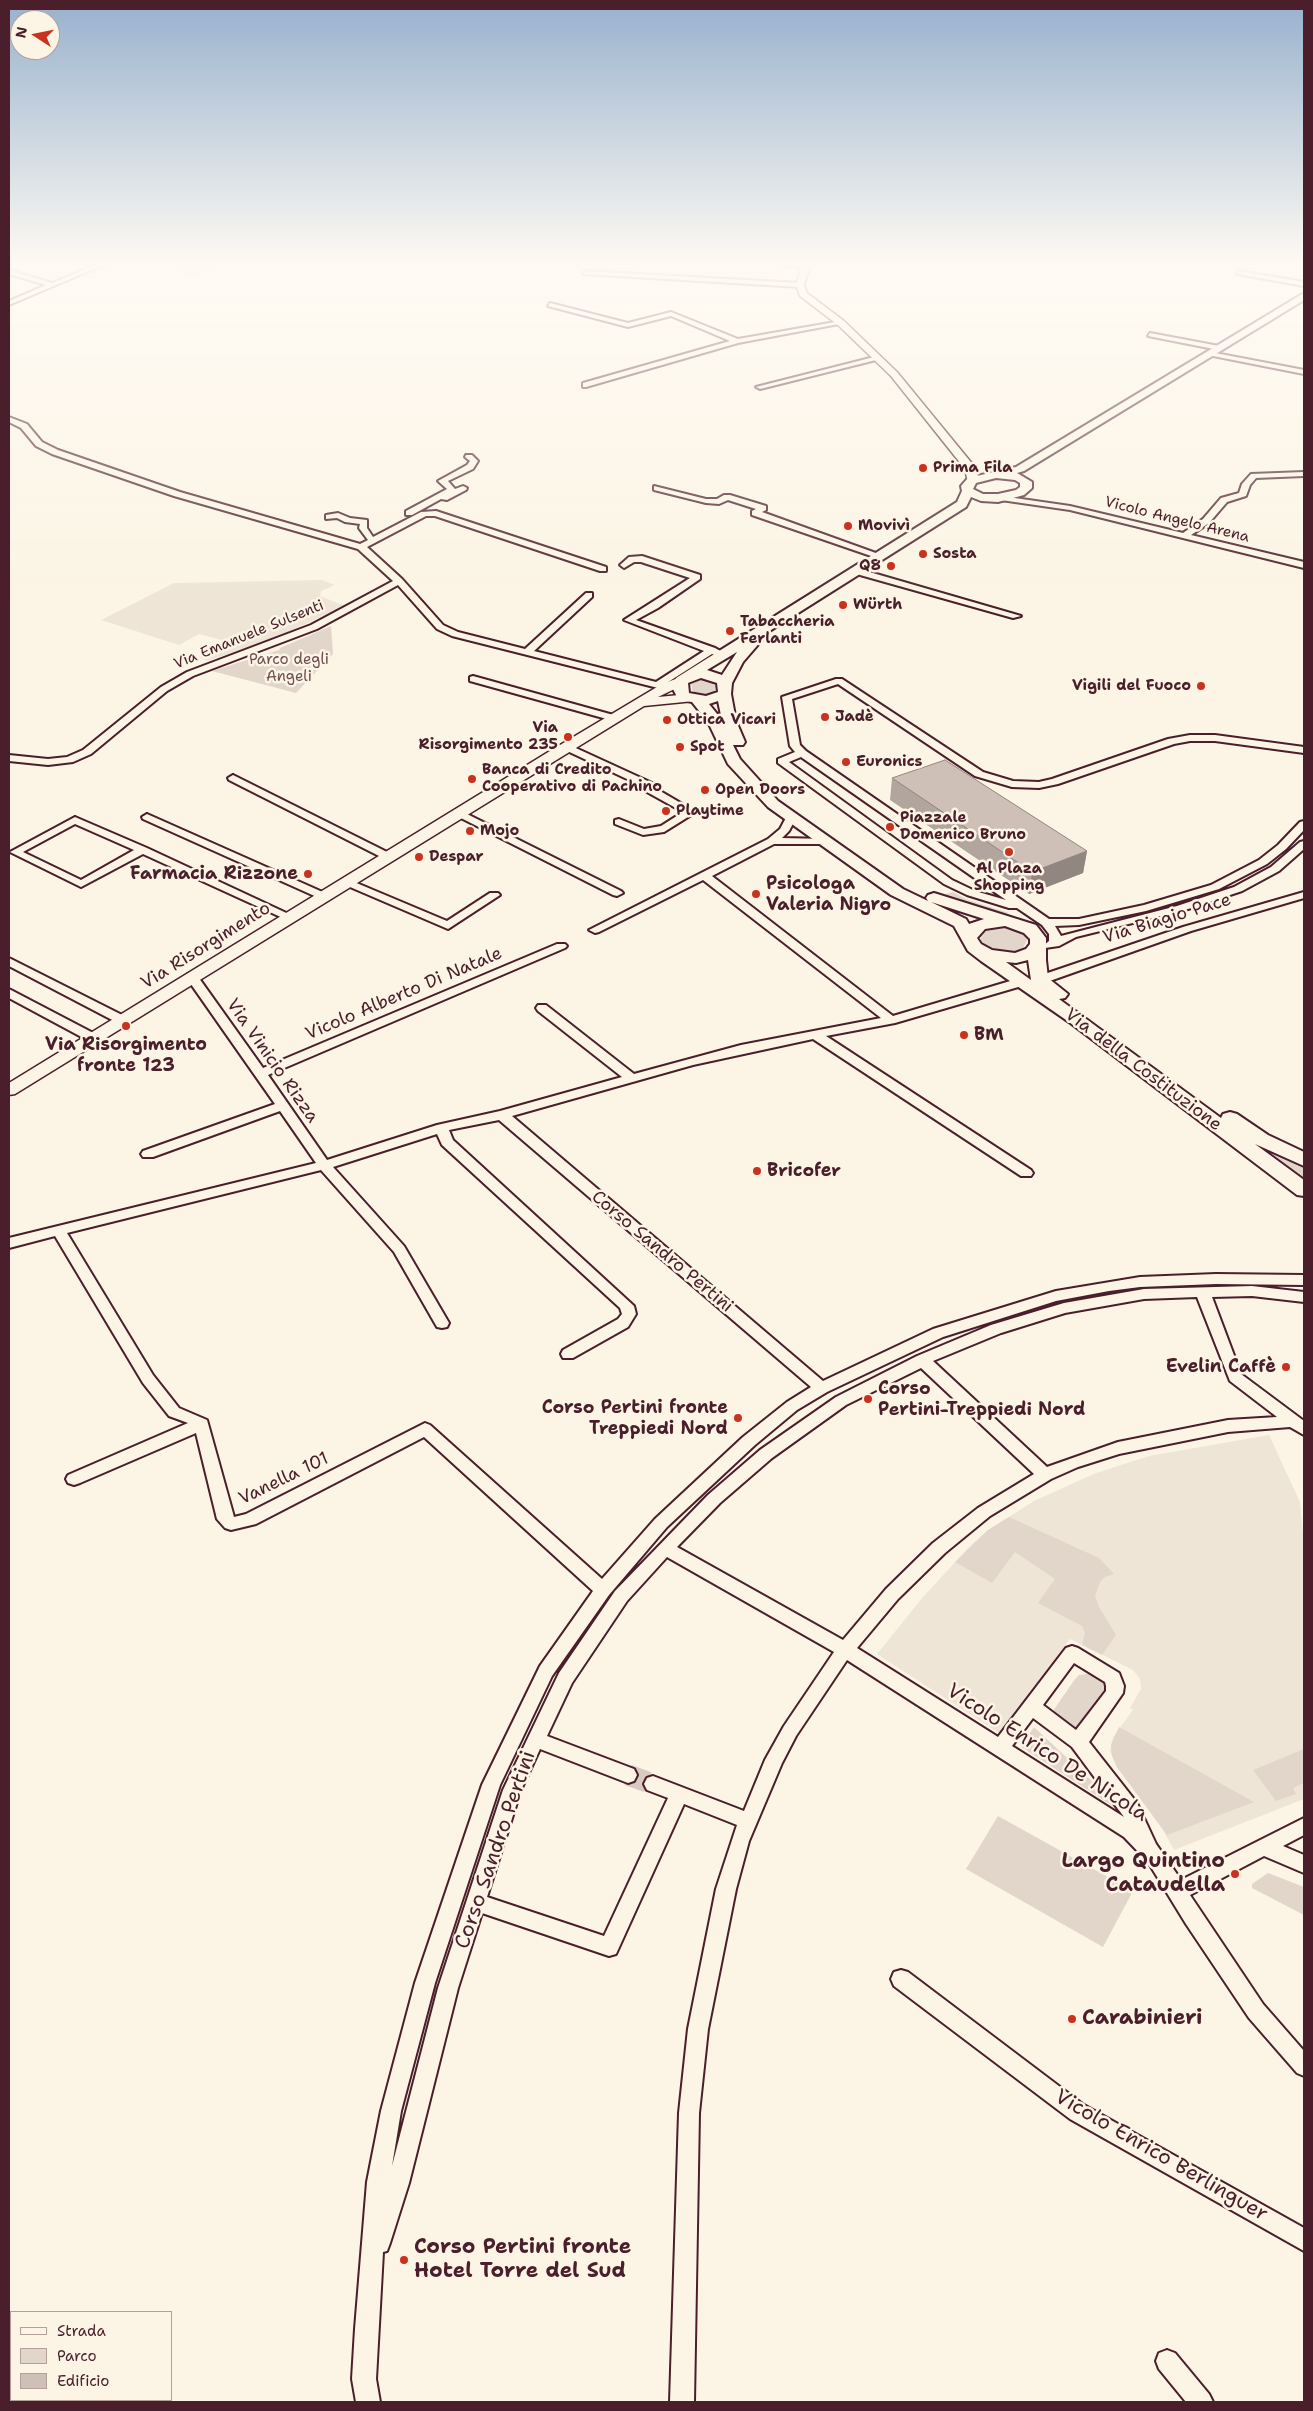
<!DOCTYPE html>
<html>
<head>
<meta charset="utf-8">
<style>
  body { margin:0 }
  #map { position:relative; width:1313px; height:2411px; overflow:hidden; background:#fcf5e5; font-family:"Shantell Sans",sans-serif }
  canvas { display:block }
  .frame { position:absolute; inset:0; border:10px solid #4a1f2b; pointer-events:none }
  .legend { position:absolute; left:10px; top:2311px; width:162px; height:90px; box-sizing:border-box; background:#fcf5e5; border:1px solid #b59f9b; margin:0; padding:6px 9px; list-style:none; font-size:15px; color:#4a1f2b }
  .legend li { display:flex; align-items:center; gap:10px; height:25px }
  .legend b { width:25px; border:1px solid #b59f9b }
  .north { position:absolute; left:10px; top:10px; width:50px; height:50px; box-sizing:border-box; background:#fcf5e5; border:1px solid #b59f9b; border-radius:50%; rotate:281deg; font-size:14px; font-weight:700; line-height:20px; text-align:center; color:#4a1f2b }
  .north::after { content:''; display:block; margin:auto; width:18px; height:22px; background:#c8321e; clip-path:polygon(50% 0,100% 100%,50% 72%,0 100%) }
</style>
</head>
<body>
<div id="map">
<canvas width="1313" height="2411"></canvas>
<div class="frame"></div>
<ul class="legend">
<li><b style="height:6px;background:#fcf5e5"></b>Strada</li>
<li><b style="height:14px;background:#e2d5ca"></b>Parco</li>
<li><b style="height:14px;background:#cfc0b7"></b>Edificio</li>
</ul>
<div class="north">N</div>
</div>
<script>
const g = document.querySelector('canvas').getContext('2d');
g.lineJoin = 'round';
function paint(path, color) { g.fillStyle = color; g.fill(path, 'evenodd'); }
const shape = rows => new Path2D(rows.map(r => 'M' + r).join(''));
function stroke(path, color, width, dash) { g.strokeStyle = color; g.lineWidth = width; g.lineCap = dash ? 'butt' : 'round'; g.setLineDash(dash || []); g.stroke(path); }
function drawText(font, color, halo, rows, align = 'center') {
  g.font = font + ' "Shantell Sans",sans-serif'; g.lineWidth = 5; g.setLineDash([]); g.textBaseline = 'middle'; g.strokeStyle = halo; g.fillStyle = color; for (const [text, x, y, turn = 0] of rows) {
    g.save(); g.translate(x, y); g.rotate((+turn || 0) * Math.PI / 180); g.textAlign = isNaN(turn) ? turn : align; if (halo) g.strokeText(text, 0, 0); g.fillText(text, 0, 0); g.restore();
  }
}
const built = shape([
  [322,580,335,585,321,591,320,596,345,606,275,638,207,661,199,657,225,641,199,634,179,645,101,620,174,583],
  [1269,1435,1300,1502,1304,1544,1304,1799,1174,1850,1163,1830,1117,1767,1110,1751,1113,1737,1133,1710,1130,1708,1141,1689,1140,1679,1133,1670,1070,1639,999,1733,877,1654,923,1597,970,1546,988,1530,1034,1501,1096,1473,1149,1456]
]);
const green = shape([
  [199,263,229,263,192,276,178,272,186,269,180,267],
  [331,626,333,654,296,693,212,671,279,650,280,648],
  [701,679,713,683,716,687,714,692,706,696,693,693,691,683],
  [953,892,968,900,1009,913,1006,914,988,911,937,896],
  [1006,926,1021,931,1025,935,1027,940,1023,948,1012,952,997,951,981,942,980,934,984,930,998,926],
  [1260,1145,1304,1166,1304,1180],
  [1009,1517,1099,1558,1114,1574,1105,1577,1100,1582,1095,1596,1099,1607,1116,1635,1102,1655,1082,1645,1085,1633,1082,1626,1038,1603,1055,1579,1015,1552,992,1583,955,1562,988,1530],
  [1088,1674,1104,1683,1106,1692,1080,1726,1075,1727,1059,1718,1053,1711,1075,1679,1079,1675],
  [1034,1727,1095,1784,1114,1807,1023,1748,1021,1746],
  [1119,1727,1254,1802,1167,1835,1117,1767,1112,1756,1111,1745],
  [1304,1749,1304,1783,1293,1788,1296,1794,1276,1801,1253,1770],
  [998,1816,1133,1891,1103,1947,966,1869],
  [1268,1873,1304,1887,1304,1915,1252,1888,1252,1884]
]);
const minorTunnel = shape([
  [628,1775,653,1784]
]);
const minor = shape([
  [100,263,108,263,9,305,9,301,46,285,9,274,9,270,52,283,100,263],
  [777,263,790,263,807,267,804,269,777,263],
  [585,271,800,283,803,285,800,287,583,274,585,271],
  [1239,271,1304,282,1304,286,1237,274,1239,271],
  [550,303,628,323,671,312,738,339,841,321,844,323,738,343,586,387,583,387,583,383,730,341,671,316,628,327,548,306,550,303],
  [1150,333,1219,346,1222,348,1219,350,1148,336,1150,333],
  [1210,352,1304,370,1304,374,1208,355,1210,352],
  [878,356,880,357,880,359,760,389,756,387,878,356],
  [9,417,27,424,42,442,58,450,180,492,360,544,368,540,359,528,360,524,345,522,337,518,326,519,326,515,338,513,350,518,367,520,367,528,373,537,421,512,436,511,606,567,606,571,600,571,435,516,426,516,367,547,402,579,443,625,458,632,525,649,586,593,592,593,592,597,534,651,656,682,704,651,624,620,690,578,641,562,634,562,624,568,620,565,629,557,642,556,700,575,700,579,658,608,636,620,715,648,726,654,721,657,712,654,665,684,671,687,666,690,452,636,437,629,398,585,317,629,193,676,167,691,91,754,73,762,48,765,9,761,9,755,48,759,67,757,83,750,161,687,187,672,311,625,393,581,358,549,174,496,52,454,36,446,21,428,9,422,9,417],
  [466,455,472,455,478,461,473,469,448,481,455,489,463,486,467,488,466,490,447,500,441,499,412,515,406,515,406,511,447,489,438,481,467,465,470,461,465,457,466,455],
  [1304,472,1304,476,1256,478,1250,485,1246,496,1227,502,1209,523,1191,535,1304,562,1304,568,1070,510,1001,500,997,498,1001,496,1070,506,1183,533,1203,519,1221,498,1239,493,1242,484,1251,474,1304,472],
  [654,486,706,499,717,499,724,495,730,495,766,506,766,510,762,512,884,556,877,558,752,515,752,511,756,509,728,500,719,504,706,503,654,490,654,486],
  [853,569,859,569,1021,616,1013,618,853,573,853,569],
  [473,676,617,716,619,718,614,721,470,681,470,677,473,676],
  [836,679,842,679,983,772,1013,781,1039,782,1052,779,1168,739,1190,735,1215,735,1304,747,1304,753,1215,741,1190,741,1174,744,1058,784,1039,788,1012,787,975,776,838,684,792,699,800,745,806,751,1049,919,1079,919,1144,905,1211,885,1259,860,1278,845,1300,822,1304,821,1304,830,1286,849,1267,864,1219,889,1146,911,1079,925,1055,926,1061,936,1177,906,1234,887,1271,867,1300,842,1304,841,1304,849,1279,871,1242,891,1185,910,1076,937,1059,946,1045,948,1043,946,1049,941,1049,934,1042,925,1017,908,1009,908,967,895,944,884,778,763,778,759,795,752,790,746,782,697,836,679],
  [801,757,1006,900,975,891,952,880,789,762,801,757],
  [567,744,652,783,655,788,696,812,664,832,643,835,615,824,615,820,619,819,644,829,661,826,683,812,647,792,644,787,563,749,562,747,567,744],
  [233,775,393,855,394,857,393,859,385,859,229,780,228,778,233,775],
  [459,810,621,891,623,893,617,896,613,895,455,815,454,813,459,810],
  [792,813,797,816,789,831,782,838,827,839,832,842,831,844,774,844,712,876,893,1016,1017,979,1025,979,1027,982,1025,985,895,1023,826,1036,1031,1170,1033,1173,1031,1176,1021,1176,813,1039,693,1065,512,1116,823,1381,933,1329,1056,1291,1140,1277,1216,1274,1304,1275,1304,1285,1216,1284,1140,1287,1109,1291,1056,1301,943,1337,827,1392,797,1410,755,1445,667,1527,609,1595,552,1676,500,1785,435,1983,401,2111,392,2166,438,1988,503,1790,559,1673,615,1591,708,1495,760,1450,836,1397,917,1356,991,1325,1064,1303,1144,1289,1252,1286,1304,1292,1304,1302,1252,1296,1212,1297,1241,1374,1304,1421,1304,1435,1290,1427,1228,1432,1119,1454,1078,1467,1051,1479,990,1516,945,1553,898,1599,857,1648,998,1737,1066,1648,1072,1646,1078,1648,1119,1673,1124,1686,1123,1693,1089,1742,1137,1803,1156,1844,1181,1880,1304,1818,1304,1835,1283,1846,1304,1855,1304,1873,1264,1856,1190,1895,1263,2004,1304,2051,1304,2076,1297,2073,1249,2018,1186,1924,1148,1862,1124,1837,847,1660,796,1736,782,1763,749,1841,736,1889,708,2029,699,2113,694,2402,670,2402,679,2113,688,2029,716,1889,737,1825,684,1804,616,1954,609,1956,482,1913,458,1988,409,2183,390,2243,387,2251,383,2252,376,2379,380,2402,356,2402,352,2379,355,2329,367,2182,381,2111,415,1983,482,1785,540,1666,593,1591,424,1437,256,1524,231,1530,225,1528,217,1519,196,1433,80,1483,74,1485,68,1483,66,1479,68,1475,188,1423,169,1416,143,1383,55,1236,9,1248,9,1238,316,1163,280,1111,153,1157,143,1157,141,1154,143,1151,275,1104,186,977,188,974,196,974,263,1068,557,944,565,944,567,946,565,948,268,1075,327,1160,437,1125,500,1111,622,1077,538,1011,536,1008,538,1005,546,1005,634,1074,741,1045,881,1018,703,880,599,932,595,933,589,930,768,839,780,829,788,814,792,813],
  [499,1120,811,1387,787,1402,743,1437,655,1519,602,1579,430,1425,425,1423,246,1514,234,1517,207,1420,179,1408,153,1375,67,1233,321,1170,394,1252,437,1327,442,1328,447,1327,449,1323,404,1246,333,1167,437,1134,442,1145,620,1308,622,1314,618,1319,563,1350,561,1354,563,1358,573,1358,628,1327,636,1314,634,1306,453,1140,449,1130,499,1120],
  [1197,1297,1230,1381,1277,1417,1228,1420,1118,1442,1047,1467,933,1361,1001,1333,1065,1313,1144,1299,1197,1297],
  [921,1368,1034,1474,978,1508,933,1543,886,1589,843,1640,677,1547,720,1503,772,1458,846,1405,921,1368],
  [667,1557,834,1652,784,1726,765,1760,744,1811,653,1776,647,1778,644,1784,647,1790,668,1798,604,1936,487,1897,521,1790,540,1749,628,1783,634,1781,637,1775,634,1769,547,1736,572,1683,627,1601,667,1557],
  [1074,1663,1105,1682,1106,1686,1106,1691,1076,1730,1043,1705,1074,1663],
  [1033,1718,1072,1747,1124,1817,1012,1746,1033,1718],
  [147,814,327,894,329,896,323,899,319,898,143,819,142,817,147,814],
  [75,817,147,848,295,917,293,919,285,919,143,854,81,887,10,852,75,817],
  [75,824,134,850,81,880,23,852,75,824],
  [347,879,447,921,490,893,498,893,500,895,448,929,343,884,341,882,347,879],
  [1304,892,1304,898,1191,931,1044,983,1040,984,1034,980,1036,977,1183,927,1304,892],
  [9,958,126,1017,128,1020,126,1023,118,1023,9,966,9,958],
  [9,989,97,1035,99,1038,97,1041,89,1041,9,998,9,989],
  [901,1970,908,1972,1084,2105,1304,2228,1304,2251,1070,2119,894,1986,891,1979,894,1972,901,1970],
  [1167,2350,1175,2353,1209,2394,1213,2402,1186,2402,1159,2369,1156,2361,1159,2353,1167,2350]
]);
const tertiary = shape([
  [803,263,811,263,804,285,807,293,844,321,897,372,974,466,978,476,976,482,968,482,965,469,891,376,838,325,800,296,796,285,803,263],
  [681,677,685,678,687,681,685,684,658,697,690,694,694,695,696,698,694,701,644,706,15,1094,9,1095,9,1083,550,751,662,684,681,677]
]);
const secondary = shape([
  [1304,293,1304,300,1024,471,1017,473,1032,482,1032,488,1024,495,998,502,981,501,971,497,966,507,760,637,762,640,743,662,732,683,731,694,736,721,745,742,743,745,733,745,740,759,778,801,903,889,928,901,926,898,928,895,934,893,1036,925,1046,938,1046,960,1048,978,1068,994,1065,998,1059,999,1221,1118,1223,1114,1230,1112,1237,1114,1268,1135,1304,1152,1304,1166,1255,1144,1304,1180,1304,1196,1297,1195,1069,1022,981,961,968,951,954,926,891,895,768,807,728,764,708,722,692,702,678,699,673,689,676,678,957,502,962,491,961,486,968,478,1016,467,1304,293],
  [996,478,1015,480,1020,483,1020,487,1016,490,998,494,983,494,973,489,976,483,996,478],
  [737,652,722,675,707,670,737,652],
  [701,678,717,683,718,692,706,696,689,693,688,683,701,678],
  [718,701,722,720,709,704,718,701],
  [931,902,984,919,969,924,966,919,931,902],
  [1005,926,1024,933,1030,939,1030,944,1026,949,1015,953,992,950,981,944,977,938,985,929,1005,926],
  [1028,960,1031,980,1006,962,1016,963,1028,960]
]);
const wall = shape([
  [892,778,1087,851,1083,873,1029,894,890,800]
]);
const shadedWall = shape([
  [1087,851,1083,873,1029,894,1032,872]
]);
const building = shape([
  [945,760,1087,851,1032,872,892,778,945,760]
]);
const markers = [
  [923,468,5,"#c8321e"],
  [848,526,5,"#c8321e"],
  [923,554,5,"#c8321e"],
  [891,566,5,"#c8321e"],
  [843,605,5,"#c8321e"],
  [730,631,5,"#c8321e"],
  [1201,686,5,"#c8321e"],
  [825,717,5,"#c8321e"],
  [667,720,5,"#c8321e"],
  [568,737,5,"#c8321e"],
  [680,747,5,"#c8321e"],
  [846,762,5,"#c8321e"],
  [472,779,5,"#c8321e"],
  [705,790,5,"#c8321e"],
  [666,811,5,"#c8321e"],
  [890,827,5,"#c8321e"],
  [470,831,5,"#c8321e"],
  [1009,852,5,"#c8321e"],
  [419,857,5,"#c8321e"],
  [308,874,5,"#c8321e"],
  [756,894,5,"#c8321e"],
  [126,1026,5,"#c8321e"],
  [964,1035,5,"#c8321e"],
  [757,1171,5,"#c8321e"],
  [1286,1367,5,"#c8321e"],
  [868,1399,5,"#c8321e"],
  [738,1418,5,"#c8321e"],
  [1235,1874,5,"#c8321e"],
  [1072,2019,5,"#c8321e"],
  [404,2260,5,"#c8321e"]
];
const farPoinames = [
  ["Prima Fila",933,468],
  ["Movivì",858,526],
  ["Sosta",933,554],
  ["Q8",881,566,"right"],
  ["Würth",853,605],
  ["Tabaccheria",740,622],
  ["Ferlanti",740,639],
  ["Vigili del Fuoco",1191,686,"right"],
  ["Jadè",835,717],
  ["Ottica Vicari",677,720],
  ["Via",558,728,"right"],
  ["Risorgimento 235",558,745,"right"],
  ["Spot",690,747],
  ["Euronics",856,762],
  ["Banca di Credito",482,770],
  ["Cooperativo di Pachino",482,787],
  ["Open Doors",715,790],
  ["Playtime",676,811],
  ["Piazzale",900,818],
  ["Domenico Bruno",900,835],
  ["Mojo",480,831],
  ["Despar",429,857],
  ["Al Plaza",1009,869,"center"],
  ["Shopping",1009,886,"center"]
];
const farStreetnames = [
  ["Vicolo Angelo Arena",1177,520,14],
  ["Via Emanuele Sulsenti",249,635,-22]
];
const farParknames = [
  ["Parco degli",289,660],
  ["Angeli",289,677]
];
const poiNames = [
  ["Farmacia Rizzone",298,874,"right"],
  ["Psicologa",766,884],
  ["Valeria Nigro",766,905],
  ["BM",974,1035],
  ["Via Risorgimento",126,1045,"center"],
  ["fronte 123",126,1066,"center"],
  ["Bricofer",767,1171],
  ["Evelin Caffè",1276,1367,"right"],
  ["Corso",878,1389],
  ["Pertini-Treppiedi Nord",878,1410],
  ["Corso Pertini fronte",728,1408,"right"],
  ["Treppiedi Nord",728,1429,"right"]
];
const streetNames = [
  ["Via Biagio Pace",1167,919,-17],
  ["Via Risorgimento",206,946,-32],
  ["Vicolo Alberto Di Natale",404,994,-23],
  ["Via Vinicio Rizza",272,1061,55],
  ["Via della Costituzione",1143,1070,37],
  ["Corso Sandro Pertini",662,1252,40],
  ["Vanella 101",284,1479,-26]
];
const nearStreetnames = [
  ["Vicolo Enrico De Nicola",1047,1753,33],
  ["Corso Sandro Pertini",496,1850,-71],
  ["Vicolo Enrico Berlinguer",1161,2156,30]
];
const nearPoinames = [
  ["Largo Quintino",1225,1862,"right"],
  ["Cataudella",1225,1886,"right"],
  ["Carabinieri",1082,2019],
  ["Corso Pertini fronte",414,2248],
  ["Hotel Torre del Sud",414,2272]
];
paint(built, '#eee5d7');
paint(green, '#e2d5ca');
stroke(minorTunnel, '#d8cac0', 21, [21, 10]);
stroke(minor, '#4a1f2b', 4);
stroke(tertiary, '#4a1f2b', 3);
stroke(secondary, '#4a1f2b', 4);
paint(minor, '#fcf5e5');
paint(tertiary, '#fcf5e5');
paint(secondary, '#fcf5e5');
paint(wall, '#b2a59d');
paint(shadedWall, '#918680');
paint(building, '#cfc0b7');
stroke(building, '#918680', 1);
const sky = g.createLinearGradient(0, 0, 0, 600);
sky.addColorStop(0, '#98b1cd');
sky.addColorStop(0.44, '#fefaf3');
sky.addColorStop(1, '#fefaf300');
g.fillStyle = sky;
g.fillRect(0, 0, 1313, 600);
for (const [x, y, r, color] of markers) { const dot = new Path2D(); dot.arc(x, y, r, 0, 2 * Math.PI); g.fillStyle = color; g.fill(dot); stroke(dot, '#fcf5e5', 2); }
drawText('bold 15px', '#4a1f2b', '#fcf5e5', farPoinames, 'left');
drawText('15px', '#4a1f2b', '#fcf5e5', farStreetnames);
drawText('15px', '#704c53', '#fcf5e5', farParknames);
drawText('bold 18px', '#4a1f2b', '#fcf5e5', poiNames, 'left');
drawText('18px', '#4a1f2b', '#fcf5e5', streetNames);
drawText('21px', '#4a1f2b', '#fcf5e5', nearStreetnames);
drawText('bold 21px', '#4a1f2b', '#fcf5e5', nearPoinames, 'left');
</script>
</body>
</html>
